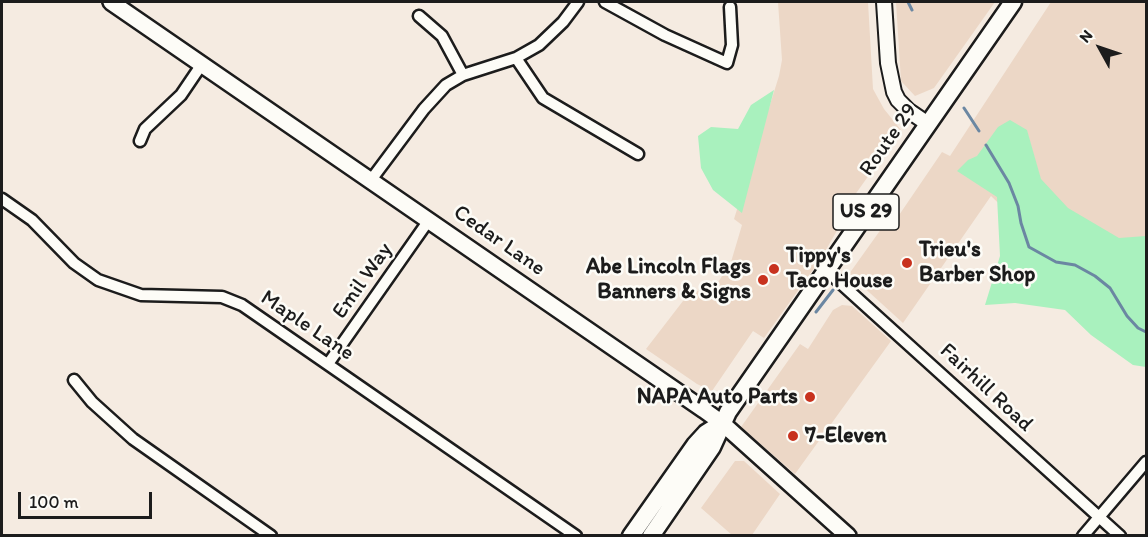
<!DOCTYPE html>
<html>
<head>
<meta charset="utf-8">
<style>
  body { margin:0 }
  #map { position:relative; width:1148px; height:537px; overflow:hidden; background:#f5ebe1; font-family:Itim,sans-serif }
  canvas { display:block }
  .frame { position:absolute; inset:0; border:3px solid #1c1c1c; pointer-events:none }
  .north { position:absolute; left:1070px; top:18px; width:60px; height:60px; -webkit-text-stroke:4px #fdfcf7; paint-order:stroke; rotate:310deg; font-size:16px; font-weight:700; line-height:24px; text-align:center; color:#1c1c1c }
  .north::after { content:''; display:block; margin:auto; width:21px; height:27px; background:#1c1c1c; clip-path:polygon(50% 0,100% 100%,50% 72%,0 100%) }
  .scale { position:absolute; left:18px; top:492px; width:134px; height:27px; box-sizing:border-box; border:3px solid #1c1c1c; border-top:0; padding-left:8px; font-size:18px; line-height:21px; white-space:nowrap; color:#1c1c1c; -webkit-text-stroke:4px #fdfcf7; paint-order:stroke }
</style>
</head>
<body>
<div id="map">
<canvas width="1148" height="537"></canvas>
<div class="frame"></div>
<div class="north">N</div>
<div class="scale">100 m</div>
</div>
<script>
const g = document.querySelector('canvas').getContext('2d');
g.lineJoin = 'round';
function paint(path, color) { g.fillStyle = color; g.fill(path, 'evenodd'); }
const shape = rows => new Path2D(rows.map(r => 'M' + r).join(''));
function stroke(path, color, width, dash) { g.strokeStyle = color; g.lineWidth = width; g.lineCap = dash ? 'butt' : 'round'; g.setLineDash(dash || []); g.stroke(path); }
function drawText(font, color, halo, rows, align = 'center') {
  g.font = font + ' Itim,sans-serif'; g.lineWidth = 5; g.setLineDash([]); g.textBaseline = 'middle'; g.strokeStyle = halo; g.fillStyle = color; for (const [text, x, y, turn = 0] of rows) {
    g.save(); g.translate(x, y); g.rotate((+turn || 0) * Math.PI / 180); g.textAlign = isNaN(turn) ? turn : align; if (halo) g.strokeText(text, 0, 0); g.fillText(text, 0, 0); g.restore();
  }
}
const built = shape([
  [778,2,868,2,873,89,884,109,901,130,852,199,842,222,820,260,764,338,753,331,712,391,697,384,646,349,693,288,708,298,731,262,742,225,734,219,779,76,782,60],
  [896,2,995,2,934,88,915,96,901,81],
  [1051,2,1146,2,1146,241,1056,259,991,196,903,323,849,274,889,218,895,221,942,152,950,156],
  [842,305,852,306,891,341,795,474,741,427,800,344,808,349,833,310],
  [735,461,744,461,780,494,752,535,732,535,701,508]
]);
const green = shape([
  [774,90,742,213,713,190,701,168,698,136,711,127,738,129,751,105],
  [1010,120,1027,130,1041,179,1068,208,1119,238,1146,236,1146,367,1133,365,1091,335,1065,310,1015,303,985,305,1000,256,997,197,957,171,968,160,977,156,998,127]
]);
const stream = shape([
  [908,2,912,10],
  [964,108,979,131],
  [986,145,1009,183,1018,206,1021,223,1029,247,1056,262,1075,265,1095,276,1110,288,1127,316,1138,328,1146,332],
  [816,312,833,290]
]);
const minor = shape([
  [605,2,665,35,727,63,732,45,730,7],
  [419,16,442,36,463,75],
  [516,58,543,98,638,154],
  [140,141,145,129,181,95,202,64],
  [371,180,424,109,446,85,463,75,516,58,539,45,563,22,578,2],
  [2,199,32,220,74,263,98,280,141,295,222,297,242,305,576,536],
  [826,270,1120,536],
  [328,364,429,220],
  [74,380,92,402,133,439,271,536],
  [1083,536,1146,462]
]);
const tertiary = shape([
  [884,2,888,63,894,92,898,100,909,111,928,124]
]);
const secondary = shape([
  [111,2,704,410,722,423,848,536]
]);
const primary = shape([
  [631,536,695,445,706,433,722,423],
  [651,536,712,447,728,412,1013,2]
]);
const markers = [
  [907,263,6,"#c8321e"],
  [774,269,6,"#c8321e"],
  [763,280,6,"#c8321e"],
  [810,397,6,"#c8321e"],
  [793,436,6,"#c8321e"]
];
const shields = [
  [866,212,66]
];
const shieldNames = [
  ["US 29",866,212]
];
const streetNames = [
  ["Route 29",889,140,-55],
  ["Cedar Lane",499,241,35],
  ["Emil Way",363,281,-55],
  ["Maple Lane",307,326,34],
  ["Fairhill Road",986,388,43]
];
const poiNames = [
  ["Trieu's",919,250],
  ["Barber Shop",919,275],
  ["Tippy's",786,256],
  ["Taco House",786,281],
  ["Abe Lincoln Flags",751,267,"right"],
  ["Banners & Signs",751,292,"right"],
  ["NAPA Auto Parts",798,397,"right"],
  ["7-Eleven",805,436]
];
paint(built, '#ecd7c6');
paint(green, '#a9f1be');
stroke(stream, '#6b87a2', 3);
stroke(minor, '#1c1c1c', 15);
stroke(tertiary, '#1c1c1c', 18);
stroke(secondary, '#1c1c1c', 20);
stroke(primary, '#1c1c1c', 21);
stroke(minor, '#fdfcf7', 10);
stroke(tertiary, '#fdfcf7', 14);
stroke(secondary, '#fdfcf7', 15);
stroke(primary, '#fdfcf7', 16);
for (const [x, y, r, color] of markers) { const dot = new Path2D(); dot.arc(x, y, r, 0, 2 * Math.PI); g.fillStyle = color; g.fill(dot); stroke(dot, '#fdfcf7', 2); }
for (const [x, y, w] of shields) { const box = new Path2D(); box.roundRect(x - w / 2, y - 18, w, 36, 4.5); g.fillStyle = '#fdfcf7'; g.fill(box); stroke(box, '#1c1c1c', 1.5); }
drawText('bold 21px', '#1c1c1c', null, shieldNames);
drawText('22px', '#1c1c1c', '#fdfcf7', streetNames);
drawText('bold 22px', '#1c1c1c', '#fdfcf7', poiNames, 'left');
</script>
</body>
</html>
